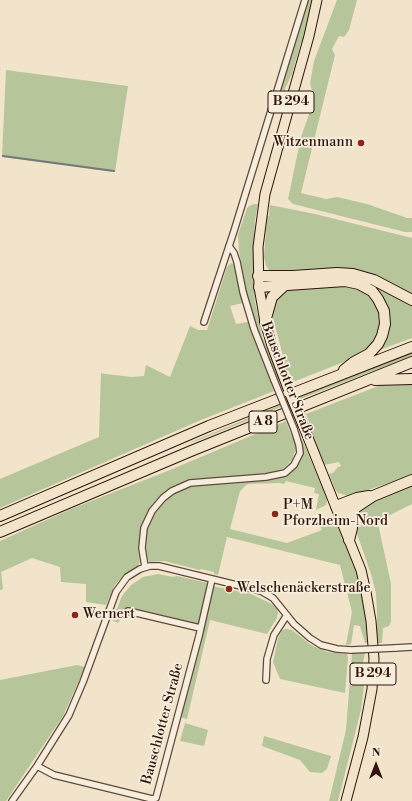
<!DOCTYPE html>
<html>
<head>
<meta charset="utf-8">
<style>
  body { margin:0 }
  #map { position:relative; width:412px; height:801px; overflow:hidden; background:#f1e4ca; font-family:"Libre Bodoni",serif }
  canvas { display:block }
  .north { position:absolute; left:356px; top:745px; width:40px; height:40px; -webkit-text-stroke:3px #f6eddd; paint-order:stroke; rotate:0deg; font-size:11px; font-weight:700; line-height:16px; text-align:center; color:#2f150b }
  .north::after { content:''; display:block; margin:auto; width:14px; height:18px; background:#2f150b; clip-path:polygon(50% 0,100% 100%,50% 72%,0 100%) }
</style>
</head>
<body>
<div id="map">
<canvas width="412" height="801"></canvas>
<div class="north">N</div>
</div>
<script>
const g = document.querySelector('canvas').getContext('2d');
g.lineJoin = 'round';
function paint(path, color) { g.fillStyle = color; g.fill(path, 'evenodd'); }
const shape = rows => new Path2D(rows.map(r => 'M' + r).join(''));
function stroke(path, color, width, dash) { g.strokeStyle = color; g.lineWidth = width; g.lineCap = dash ? 'butt' : 'round'; g.setLineDash(dash || []); g.stroke(path); }
function drawText(font, color, halo, rows, align = 'center') {
  g.font = font + ' "Libre Bodoni",serif'; g.lineWidth = 3.5; g.setLineDash([]); g.textBaseline = 'middle'; g.strokeStyle = halo; g.fillStyle = color; for (const [text, x, y, turn = 0] of rows) {
    g.save(); g.translate(x, y); g.rotate((+turn || 0) * Math.PI / 180); g.textAlign = isNaN(turn) ? turn : align; if (halo) g.strokeText(text, 0, 0); g.fillText(text, 0, 0); g.restore();
  }
}
const green = shape([
  [307,0,313,0,304,41,301,42,292,74,284,91,280,89],
  [337,0,357,0,349,30,344,37,339,36,332,49,335,55,301,193,326,199,337,197,367,204,407,218,412,218,412,232,405,232,293,204,288,199,301,137,313,103,314,96,310,84,314,61],
  [6,70,128,86,115,172,2,157],
  [255,204,258,204,255,220,253,266,255,301,262,336,279,379,278,380,259,338,246,290,239,251,238,235,247,208,251,205],
  [270,205,315,214,412,238,412,297,387,283,274,272,270,271,266,266,264,257,267,216,269,216],
  [231,263,234,264,236,269,243,303,230,306,236,324,248,322,274,391,201,420,0,508,0,479,99,437,101,373,105,374,132,377,144,376,146,365,170,377,190,326,198,330,207,330,227,267],
  [362,279,412,304,412,338,377,351,387,327,369,286,267,283,267,281,270,280],
  [342,284,367,292,377,302,382,322,374,344,359,356,293,382,289,371,287,371,273,318,272,310,274,302,285,290],
  [412,353,412,356,300,399,299,397],
  [412,382,412,475,353,495,348,496,338,493,335,489,329,474,333,473,338,467,341,466,339,462,324,465,310,427,311,427,306,414,381,385],
  [280,405,281,407,199,440,184,445],
  [286,421,292,437,294,436,296,448,292,460,283,469,269,473,190,480,171,487,155,501,146,515,141,526,138,548,140,562,138,567,126,573,115,585,106,605,86,602,86,584,61,582,60,567,32,558,1,572,3,589,0,590,0,541,71,509,170,470],
  [302,439,327,499,326,505,316,510,319,494,314,493,315,488,286,481,284,484,280,483,248,484,245,486,240,491,230,529,287,543,322,530,319,524,330,519,332,522,335,521,338,524,354,565,363,594,370,643,365,643,360,626,354,625,351,644,346,645,352,612,340,565,227,537,218,575,214,574,214,572,201,569,200,570,164,561,149,562,146,553,147,531,154,515,164,502,176,492,190,486,208,483,274,479,286,475,294,469,299,462,303,448],
  [412,483,412,504,384,518,379,522,379,528,391,584,391,622,389,626,383,628,382,643,377,643,377,611,376,594,372,577,354,525,358,512,366,504],
  [158,574,173,577,177,576,208,583,198,625,128,608,118,623,112,620,114,610,117,609,122,596,131,585,143,577],
  [212,586,251,594,270,603,277,608,278,612,277,618,267,634,210,620,187,719,180,717],
  [287,629,292,630,311,645,327,652,347,654,348,658,345,693,280,679,273,662,278,639,282,630],
  [352,653,365,653,363,662,366,670,361,710,338,801,329,801,346,730],
  [77,665,85,667,63,716,6,801,0,801,0,680],
  [185,723,208,730,204,746,180,741],
  [264,736,331,756,327,769,322,773,310,772,300,760,262,746]
]);
const stream = shape([
  [3,156,114,171]
]);
const street = shape([
  [229,246,234,253,237,262,243,292,254,329,274,380],
  [204,322,234,231,305,0],
  [145,567,142,548,144,528,152,511,163,498,172,491,190,483,266,477,285,473,294,465,300,453,299,445,294,429],
  [128,611,200,628],
  [395,648,412,647],
  [266,680,267,659,274,635,287,615],
  [37,766,54,775,152,799,156,798,199,636,212,579],
  [12,801,37,766,69,715,83,682,116,592,127,577,140,569,150,566,159,566,261,591,273,598,294,624,310,638,321,645,337,649,351,650]
]);
const primary = shape([
  [290,394,272,346,265,322,259,287,258,247,265,194,309,36,317,0],
  [303,425,361,570,366,592,371,621,374,659,372,689,363,737,346,801]
]);
const highway = shape([
  [258,276,293,276,337,273,353,274,374,280,412,300],
  [259,287,345,281,359,284,372,291,378,299,384,311,385,324,382,336,378,344,369,354,354,362,344,370],
  [265,322,272,297,285,285],
  [375,380,412,379],
  [336,506,357,498,369,496],
  [339,514,355,508,373,496,412,480],
  [0,516,209,426,412,347],
  [0,532,191,451,412,362],
  [349,540,352,528,352,517,355,508]
]);
const streetBridge = shape([
  [274,380,294,429],
  [351,650,395,648]
]);
const primaryBridge = shape([
  [290,394,303,425]
]);
const markers = [
  [361,143,4,"#8f2418"],
  [275,514,4,"#8f2418"],
  [229,589,4,"#8f2418"],
  [75,615,4,"#8f2418"]
];
const shields = [
  [291,102,46],
  [263,422,28],
  [373,674,46]
];
const shieldNames = [
  ["B 294",291,102],
  ["A 8",263,422],
  ["B 294",373,674]
];
const poiNames = [
  ["Witzenmann",353,143,"right"],
  ["P+M",283,506],
  ["Pforzheim-Nord",283,522],
  ["Welschenäckerstraße",237,589],
  ["Wernert",83,615]
];
const streetNames = [
  ["Bauschlotter Straße",287,381,69],
  ["Bauschlotter Straße",163,724,-75]
];
paint(green, '#b7c59a');
stroke(stream, '#737979', 2);
stroke(street, '#60493b', 8);
stroke(primary, '#2f150b', 11);
stroke(highway, '#2f150b', 12);
stroke(street, '#f6eddd', 5.5);
stroke(primary, '#f1e4ca', 9);
stroke(highway, '#f1e4ca', 10);
stroke(streetBridge, '#60493b', 8, []);
stroke(primaryBridge, '#2f150b', 11, []);
stroke(streetBridge, '#f6eddd', 5.5);
stroke(primaryBridge, '#f1e4ca', 9);
for (const [x, y, r, color] of markers) { const dot = new Path2D(); dot.arc(x, y, r, 0, 2 * Math.PI); g.fillStyle = color; g.fill(dot); stroke(dot, '#f6eddd', 1.5); }
for (const [x, y, w] of shields) { const box = new Path2D(); box.roundRect(x - w / 2, y - 11, w, 22, 3); g.fillStyle = '#f6eddd'; g.fill(box); stroke(box, '#2f150b', 1); }
drawText('bold 13px', '#2f150b', null, shieldNames);
drawText('14px', '#2f150b', '#f6eddd', poiNames, 'left');
drawText('14px', '#2f150b', '#f6eddd', streetNames);
</script>
</body>
</html>
